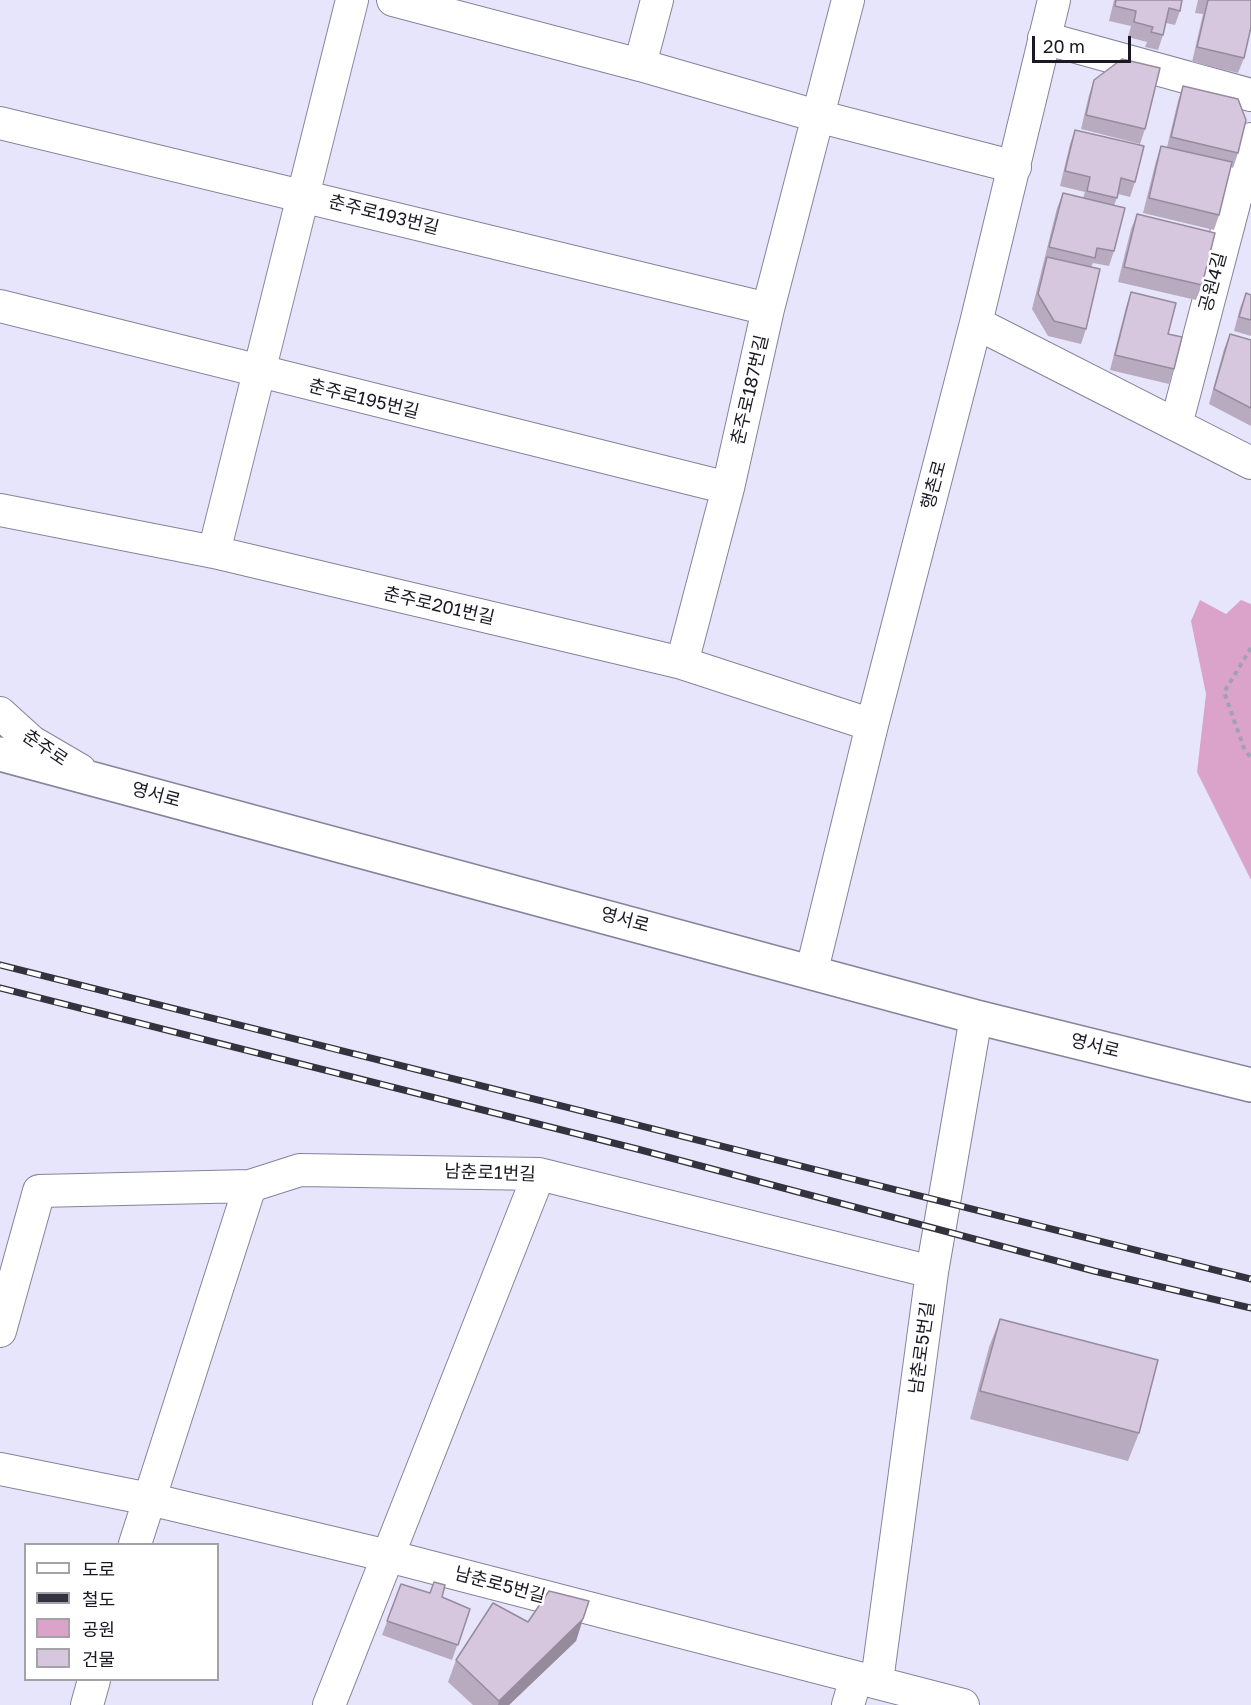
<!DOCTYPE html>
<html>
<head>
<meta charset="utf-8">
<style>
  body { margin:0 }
  #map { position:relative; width:1251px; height:1705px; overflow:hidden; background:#e7e5fb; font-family:"Golos Text","Noto Sans KR",sans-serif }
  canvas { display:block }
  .legend { position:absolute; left:24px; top:1543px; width:195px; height:138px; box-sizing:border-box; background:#fff; border:2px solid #a3a3a7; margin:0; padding:8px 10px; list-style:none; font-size:18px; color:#1a1923 }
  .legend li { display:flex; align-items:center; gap:12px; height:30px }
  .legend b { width:30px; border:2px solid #a3a3a7 }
  .scale { position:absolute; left:1032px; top:36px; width:99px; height:27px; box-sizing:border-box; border:3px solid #1a1923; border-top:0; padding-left:8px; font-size:18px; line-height:21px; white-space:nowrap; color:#1a1923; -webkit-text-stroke:4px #fff; paint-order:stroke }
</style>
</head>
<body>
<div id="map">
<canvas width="1251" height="1705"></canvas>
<ul class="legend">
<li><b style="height:8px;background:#fff"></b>도로</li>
<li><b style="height:8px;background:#34323e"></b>철도</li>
<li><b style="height:16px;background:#dba2ca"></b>공원</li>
<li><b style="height:16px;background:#d6c7df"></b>건물</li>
</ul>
<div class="scale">20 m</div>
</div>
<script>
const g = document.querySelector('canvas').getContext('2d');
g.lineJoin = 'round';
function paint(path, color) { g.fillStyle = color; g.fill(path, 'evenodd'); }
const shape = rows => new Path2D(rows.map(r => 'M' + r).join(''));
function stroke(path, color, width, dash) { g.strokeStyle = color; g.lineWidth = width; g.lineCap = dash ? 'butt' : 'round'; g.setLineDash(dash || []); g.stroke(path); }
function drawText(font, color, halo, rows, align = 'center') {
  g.font = font + ' "Golos Text","Noto Sans KR",sans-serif'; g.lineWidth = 5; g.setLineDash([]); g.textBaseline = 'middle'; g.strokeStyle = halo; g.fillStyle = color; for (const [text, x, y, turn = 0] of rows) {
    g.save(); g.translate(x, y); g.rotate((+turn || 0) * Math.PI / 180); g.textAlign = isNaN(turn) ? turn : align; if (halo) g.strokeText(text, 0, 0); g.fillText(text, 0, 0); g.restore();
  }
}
const green = shape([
  [1200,600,1226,614,1241,600,1251,604,1251,880,1197,772,1206,694,1191,621]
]);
const path = shape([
  [1251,648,1224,692,1244,748,1251,758]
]);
const minor = shape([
  [393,0,640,65,817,116,1015,167],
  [1044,38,1251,95],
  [640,65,657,0],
  [0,123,768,309],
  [0,306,728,488],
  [976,323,1251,463],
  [1176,425,1251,139],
  [0,510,214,552,682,663,872,725],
  [214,552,352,0],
  [682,663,728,488,768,309,848,0],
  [0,713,32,742,80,770],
  [812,970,872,725,976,323,1054,0],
  [0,1331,39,1191,250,1186,300,1170,539,1174,932,1272],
  [0,1469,149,1499,388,1556,963,1705],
  [135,1544,250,1186],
  [877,1681,932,1272,976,1017],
  [87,1705,94,1680],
  [329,1705,539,1174],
  [848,1705,856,1678]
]);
const tertiary = shape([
  [0,754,976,1017,1251,1085]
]);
const rail = shape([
  [0,965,1251,1279],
  [0,988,641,1150,1094,1271,1251,1308]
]);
const wall = shape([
  [1114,0,1182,0,1180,11,1175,25,1166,23,1163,35,1158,50,1145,47,1147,42,1128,37,1131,26,1109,21],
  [1198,0,1251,0,1244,58,1238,73,1192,62,1203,14,1195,13],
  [1094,80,1145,129,1140,144,1081,129,1089,95],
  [1183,86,1238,153,1233,168,1231,167,1219,215,1214,230,1143,213,1156,161,1161,146,1167,147,1178,101],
  [1075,130,1135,182,1130,197,1118,194,1114,206,1114,251,1109,266,1093,263,1091,267,1086,329,1081,344,1048,336,1032,309,1057,208,1063,193,1083,198,1085,192,1060,186,1070,144],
  [1137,214,1202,285,1196,300,1118,282,1131,229],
  [1131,292,1174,369,1169,384,1110,370,1126,307],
  [1246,293,1251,295,1251,336,1234,331,1240,308],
  [1230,334,1251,340,1251,426,1209,404,1224,349],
  [1000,1319,1139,1433,1128,1461,970,1419,989,1347],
  [401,1584,470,1609,452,1660,382,1635],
  [583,1619,576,1641,509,1705,473,1705,448,1682,456,1660,528,1622]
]);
const shadedWall = shape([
  [583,1619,576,1641,509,1705,498,1705,499,1701]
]);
const building = shape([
  [1116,0,1182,0,1180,11,1169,8,1163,35,1151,32,1153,27,1134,22,1136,11,1115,6,1116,0],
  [1208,0,1251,0,1251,27,1244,58,1197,47,1208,0],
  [1122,59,1160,68,1145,129,1086,115,1094,80,1122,59],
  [1183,86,1238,99,1246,120,1238,153,1171,137,1183,86],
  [1075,130,1144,146,1135,182,1121,178,1117,198,1087,191,1090,177,1065,171,1075,130],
  [1161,146,1232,162,1219,215,1149,198,1161,146],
  [1063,193,1125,208,1114,251,1097,248,1095,258,1049,247,1063,193],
  [1137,214,1215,233,1202,285,1124,267,1137,214],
  [1047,257,1100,269,1086,329,1054,321,1038,294,1047,257],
  [1131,292,1176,303,1168,334,1182,337,1174,369,1115,355,1131,292],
  [1246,293,1251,295,1251,320,1239,317,1246,293],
  [1230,334,1251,340,1251,408,1214,389,1230,334],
  [1000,1319,1158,1360,1139,1433,980,1391,1000,1319],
  [434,1582,445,1585,442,1597,470,1609,458,1645,387,1621,401,1584,430,1593,434,1582],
  [549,1591,589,1601,583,1619,499,1701,456,1660,493,1603,528,1622,549,1591]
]);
const streetNames = [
  ["춘주로193번길",384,215,14],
  ["공원4길",1213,282,-75],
  ["춘주로187번길",750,390,-77],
  ["춘주로195번길",364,399,14],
  ["행촌로",934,485,-75],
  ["춘주로201번길",439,606,13],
  ["춘주로",45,748,34],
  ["영서로",156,795,15],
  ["영서로",625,920,15],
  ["영서로",1095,1046,14],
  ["남춘로1번길",490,1173,2],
  ["남춘로5번길",922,1348,-82],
  ["남춘로5번길",500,1585,15]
];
paint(green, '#dba2ca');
stroke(minor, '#85839b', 34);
stroke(tertiary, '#85839b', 36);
stroke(path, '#a2a0b2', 4, [4.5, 4.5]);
stroke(minor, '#fff', 32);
stroke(tertiary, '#fff', 33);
stroke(rail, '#34323e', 7);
stroke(rail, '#fff', 4.5, [14]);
paint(wall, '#b8abc0');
paint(shadedWall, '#968b9c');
paint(building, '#d6c7df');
stroke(building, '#968b9c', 1.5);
drawText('18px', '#1a1923', '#fff', streetNames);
</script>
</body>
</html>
